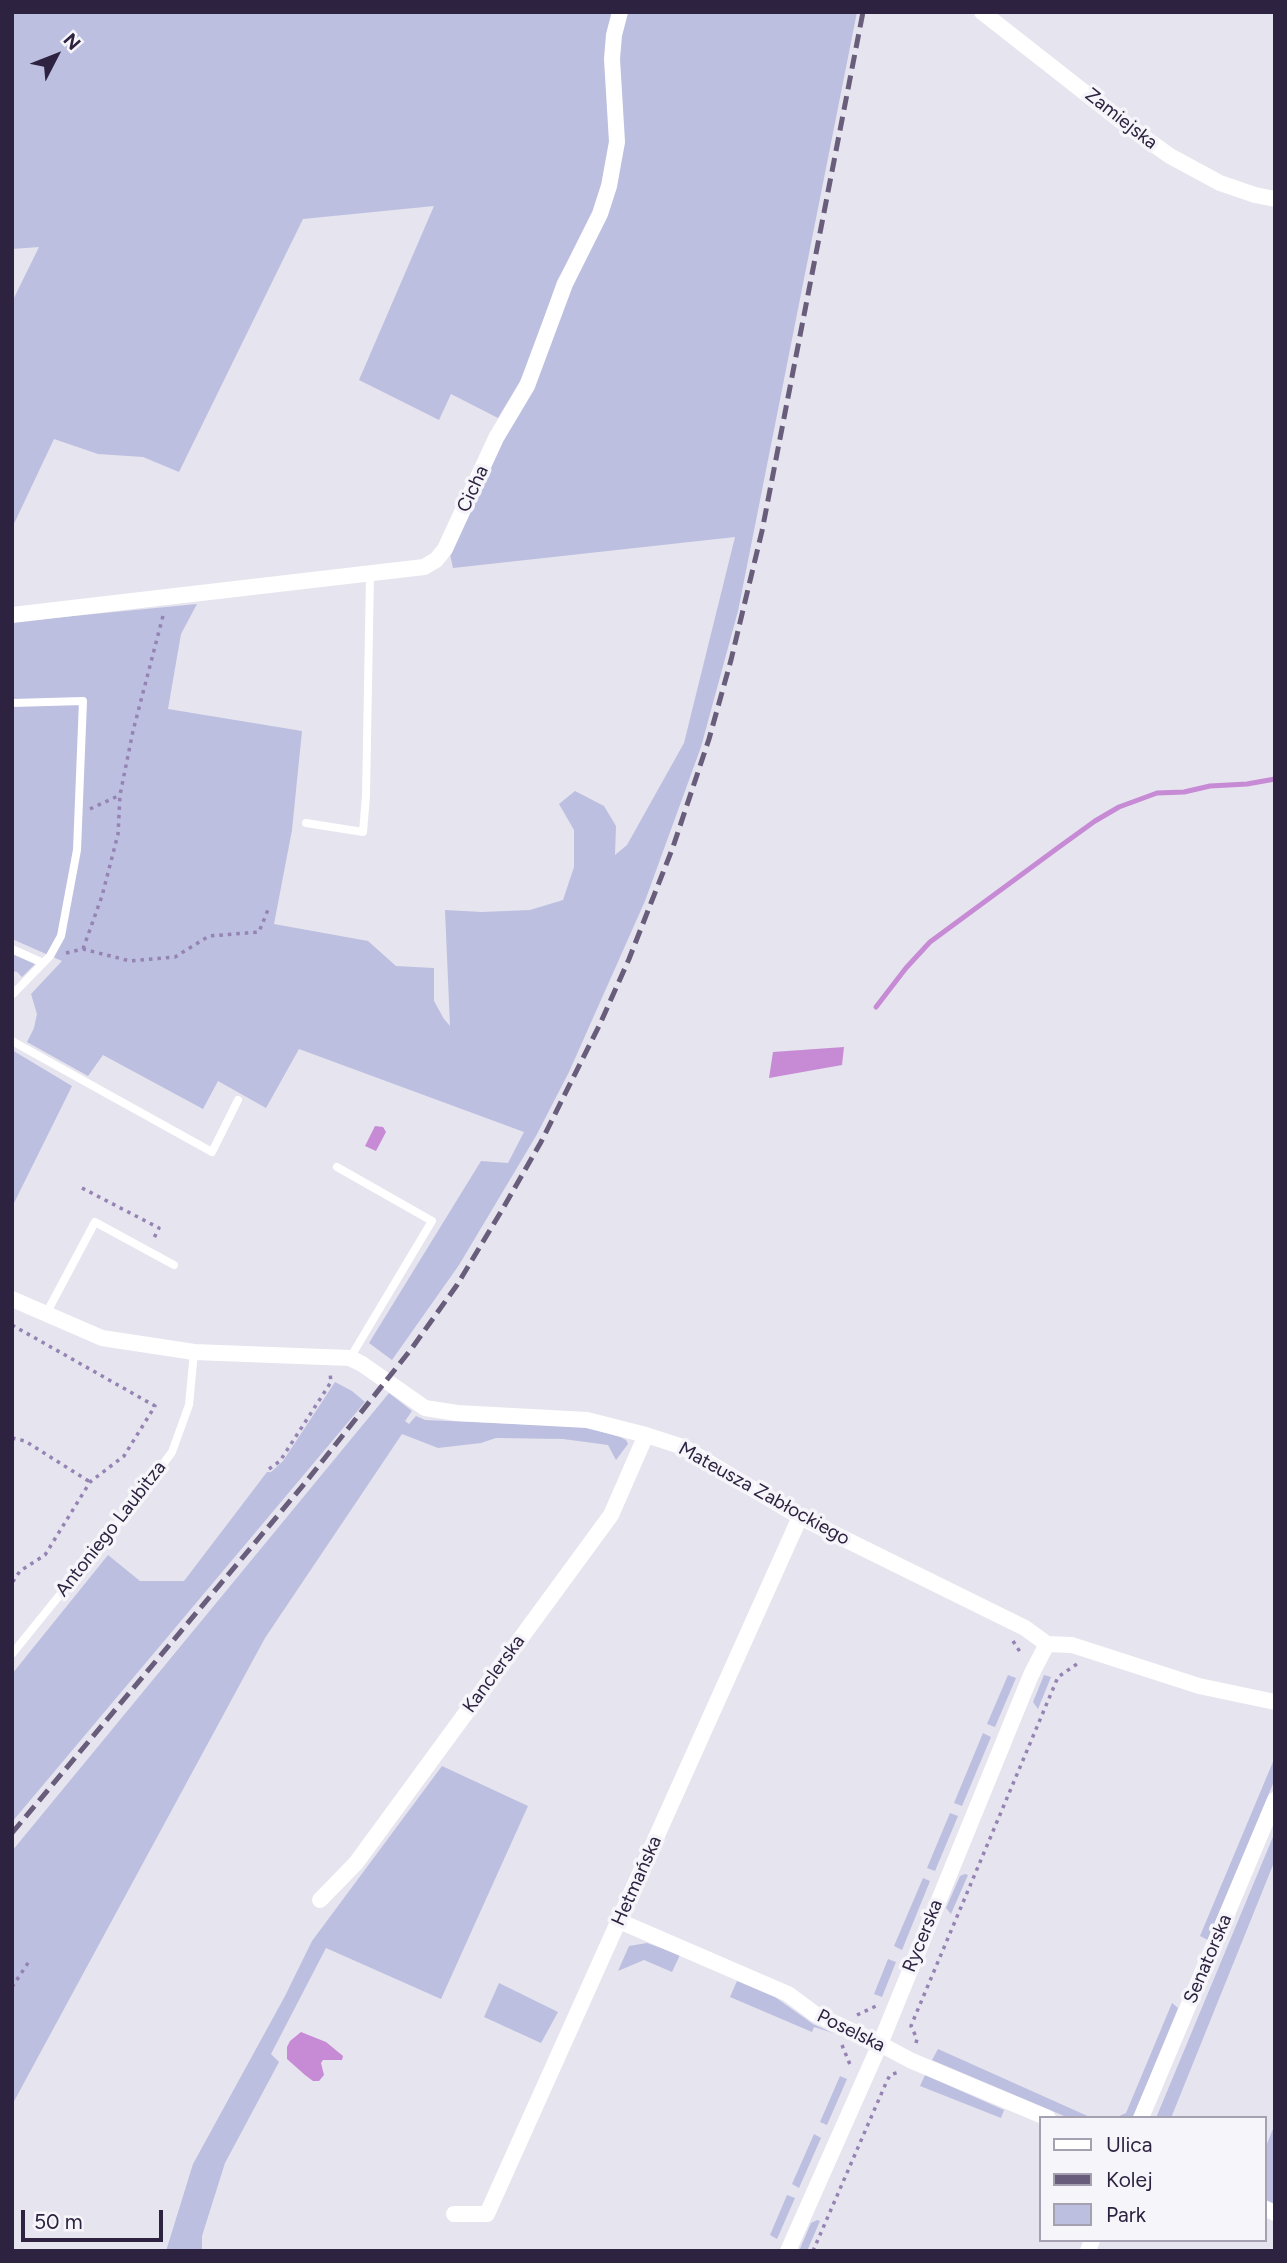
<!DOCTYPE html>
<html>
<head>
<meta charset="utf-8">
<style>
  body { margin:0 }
  #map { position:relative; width:1287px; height:2263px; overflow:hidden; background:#e6e4ee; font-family:Figtree,sans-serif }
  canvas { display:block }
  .frame { position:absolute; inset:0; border:14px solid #2e2241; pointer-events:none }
  .legend { position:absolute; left:1039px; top:2116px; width:228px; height:126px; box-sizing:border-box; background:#f6f5fa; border:2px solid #a6a1b0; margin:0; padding:9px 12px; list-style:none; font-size:21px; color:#2e2241 }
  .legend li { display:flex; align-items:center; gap:14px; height:35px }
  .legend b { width:35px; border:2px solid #a6a1b0 }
  .north { position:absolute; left:21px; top:21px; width:70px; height:70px; -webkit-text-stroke:5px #f6f5fa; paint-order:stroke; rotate:48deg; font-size:19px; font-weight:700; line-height:28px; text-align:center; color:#2e2241 }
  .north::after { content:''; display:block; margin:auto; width:24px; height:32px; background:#2e2241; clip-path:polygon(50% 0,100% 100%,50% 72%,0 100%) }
  .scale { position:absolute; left:21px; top:2210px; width:142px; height:32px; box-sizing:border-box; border:4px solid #2e2241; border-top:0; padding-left:9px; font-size:21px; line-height:24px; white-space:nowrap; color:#2e2241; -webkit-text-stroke:5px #f6f5fa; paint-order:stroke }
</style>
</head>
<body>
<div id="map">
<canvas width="1287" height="2263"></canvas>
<div class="frame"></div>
<ul class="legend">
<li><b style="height:9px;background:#fff"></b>Ulica</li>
<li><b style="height:9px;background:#695d7c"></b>Kolej</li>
<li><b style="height:19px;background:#bcbfe0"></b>Park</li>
</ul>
<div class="north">N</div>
<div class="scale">50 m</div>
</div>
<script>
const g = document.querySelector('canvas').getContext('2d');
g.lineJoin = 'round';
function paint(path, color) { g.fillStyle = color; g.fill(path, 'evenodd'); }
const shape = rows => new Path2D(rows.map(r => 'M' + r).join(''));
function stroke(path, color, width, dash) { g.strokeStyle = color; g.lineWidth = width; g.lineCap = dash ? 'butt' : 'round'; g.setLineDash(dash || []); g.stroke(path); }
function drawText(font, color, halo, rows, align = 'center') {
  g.font = font + ' Figtree,sans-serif'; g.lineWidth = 7; g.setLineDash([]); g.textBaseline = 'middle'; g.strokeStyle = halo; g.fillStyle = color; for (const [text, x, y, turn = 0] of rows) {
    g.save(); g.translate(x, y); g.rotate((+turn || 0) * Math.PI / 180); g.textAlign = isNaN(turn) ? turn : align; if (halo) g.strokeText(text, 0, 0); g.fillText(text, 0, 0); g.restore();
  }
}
const green = shape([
  [12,12,615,12,612,138,597,209,557,281,526,371,498,418,451,394,439,420,359,380,434,206,303,219,179,472,143,457,98,454,54,439,12,528,12,302,39,247,12,249],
  [625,12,857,12,738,611,701,747,645,901,569,1072,536,1136,459,1265,392,1360,369,1343,481,1161,508,1163,524,1132,299,1049,266,1108,218,1081,203,1109,103,1055,88,1076,27,1042,34,1028,37,1014,31,994,62,961,12,939,12,622,197,604,181,634,168,709,302,731,292,830,274,924,368,941,396,966,434,968,434,1001,444,1019,450,1026,445,910,482,912,530,910,563,900,574,867,574,830,559,804,575,791,604,806,616,826,615,855,627,845,684,743,735,537,453,568,450,554,568,288,605,217,616,61],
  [12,954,35,964,22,977,17,972,12,971],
  [12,1050,72,1086,12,1207],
  [335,1382,352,1391,365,1402,12,1822,12,1674,108,1555,140,1581,184,1581,267,1472,271,1472,283,1461],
  [389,1393,412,1411,405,1421,409,1424,416,1416,425,1420,586,1427,620,1437,626,1440,628,1444,616,1460,608,1445,563,1439,496,1438,481,1443,438,1448,402,1434,265,1638,12,2105,12,1851],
  [1008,1675,1016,1678,995,1727,987,1724],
  [1044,1675,1051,1677,1038,1709,1033,1702],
  [983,1733,991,1737,962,1806,954,1803],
  [1275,1757,1275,1779,1208,1940,1200,1936],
  [442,1766,528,1806,441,1999,326,1948,271,2054,279,2062,225,2163,202,2236,202,2251,166,2251,193,2164,285,1996,312,1941],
  [950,1813,958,1816,935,1871,927,1868],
  [1275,1832,1275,1860,1171,2118,1156,2118],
  [965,1874,968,1875,951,1914,946,1908,960,1876],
  [923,1878,930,1881,902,1950,894,1946],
  [647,1943,680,1955,672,1972,644,1960,618,1971,629,1946],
  [888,1959,896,1962,882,1997,874,1994],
  [737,1981,775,1997,813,2024,833,2033,814,2027,812,2032,730,1997],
  [499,1983,558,2012,541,2043,484,2017],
  [1172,2003,1178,2008,1135,2113,1132,2118,1115,2118,1126,2113],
  [938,2049,1092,2118,1069,2118,932,2060],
  [925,2075,1004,2110,1001,2118,920,2086],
  [840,2076,847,2079,827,2125,820,2122],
  [1275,2124,1275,2205,1264,2201,1264,2151],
  [814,2134,821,2138,799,2188,792,2184],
  [787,2195,795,2198,777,2239,770,2235],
  [817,2220,820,2221,807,2251,799,2251,811,2223]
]);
const water = shape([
  [844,1047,842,1065,769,1078,773,1052],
  [375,1126,383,1127,386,1132,376,1151,365,1146],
  [301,2032,326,2042,343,2056,342,2060,323,2060,321,2063,324,2075,319,2081,313,2081,305,2075,287,2059,287,2047,290,2041]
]);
const stream = shape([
  [876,1007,906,968,930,942,1059,847,1095,821,1119,807,1157,793,1184,792,1210,786,1247,784,1275,779]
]);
const path = shape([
  [90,809,120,795],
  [83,949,102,896,118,834,120,795,133,731,164,612],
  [66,953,83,949,130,961,175,957,209,936,259,932,269,907],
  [82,1188,159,1228,153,1240],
  [12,1325,155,1406,124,1456,90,1482,45,1555,20,1571,12,1583],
  [12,1438,25,1441,90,1482],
  [269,1469,280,1461,331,1382,330,1373],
  [1013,1641,1022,1655],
  [12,1987,30,1960],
  [857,2015,876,2006,879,2007],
  [916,2043,917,2039,911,2026,913,2021,1058,1677,1077,1664],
  [842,2045,851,2067],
  [813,2251,886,2083,890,2075,899,2072]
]);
const service = shape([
  [12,703,83,701,77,850,61,936,50,956,12,995],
  [306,823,363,832,366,796,370,574],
  [12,949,43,963],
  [12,1041,212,1152,238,1100],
  [337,1167,432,1221,350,1358],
  [46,1314,95,1222,174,1265],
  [12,1654,135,1502,172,1452,189,1405,194,1352]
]);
const minor = shape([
  [982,12,1121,121,1170,156,1220,183,1255,195,1275,199],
  [12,615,424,567,436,560,445,549,496,438,527,386,565,284,600,214,609,186,617,142,612,59,614,35,620,12],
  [12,1299,102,1338,194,1352,350,1358,362,1364,425,1408,457,1413,587,1420,646,1435,683,1447,800,1517,1025,1628,1047,1644],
  [320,1900,356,1863,611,1515,646,1435],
  [619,1921,788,1994,815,2014,880,2044,910,2060,1048,2118],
  [1141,2118,1275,1800],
  [1264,2208,1275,2213],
  [454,2214,487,2214,800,1517],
  [788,2251,880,2044,1031,1675,1047,1644,1072,1645,1199,1686,1275,1702],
  [1088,2251,1092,2240]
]);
const rail = shape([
  [12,1833,305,1483,412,1348,457,1285,502,1210,541,1142,600,1024,629,959,673,847,709,739,731,660,762,531,863,12]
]);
const streetNames = [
  ["Zamiejska",1121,119,38],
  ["Cicha",473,489,-65],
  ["Mateusza Zabłockiego",764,1494,29],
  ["Antoniego Laubitza",111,1529,-52],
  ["Kanclerska",494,1674,-54],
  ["Hetmańska",637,1881,-66],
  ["Rycerska",923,1936,-68],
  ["Senatorska",1208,1959,-67],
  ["Poselska",851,2031,26]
];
paint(green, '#bcbfe0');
paint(water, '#c78ad5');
stroke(stream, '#c78ad5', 5);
stroke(path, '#9483b3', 3.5, [3.5, 5]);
stroke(service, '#fff', 8);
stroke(minor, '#fff', 16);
stroke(rail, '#695d7c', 5, [14, 7]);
drawText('19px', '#2e2241', '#f6f5fa', streetNames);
</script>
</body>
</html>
